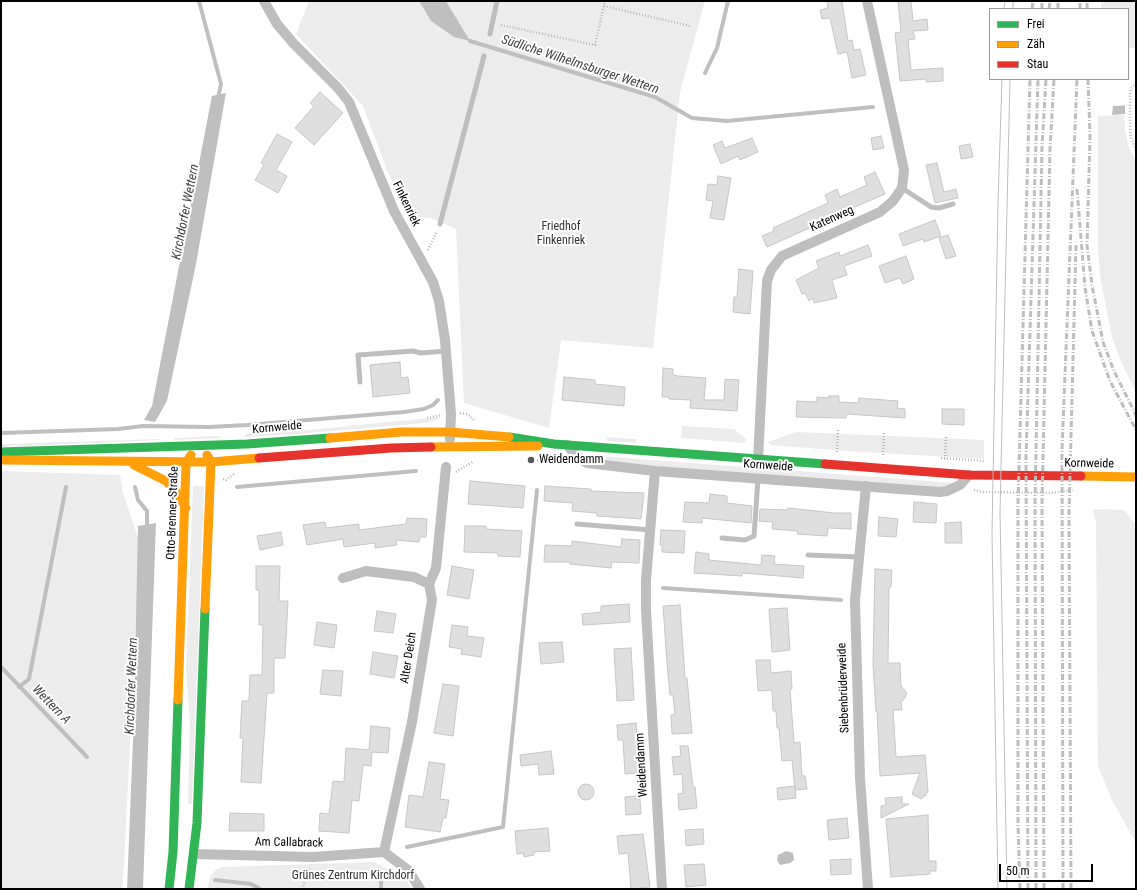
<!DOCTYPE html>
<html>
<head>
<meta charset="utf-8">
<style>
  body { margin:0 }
  #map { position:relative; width:1137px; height:890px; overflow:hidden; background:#fff; font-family:"Roboto Condensed",sans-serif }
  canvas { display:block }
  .frame { position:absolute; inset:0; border:2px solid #000; pointer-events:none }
  .legend { position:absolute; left:989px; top:8px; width:140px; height:72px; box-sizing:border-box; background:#fff; border:1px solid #999; margin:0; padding:5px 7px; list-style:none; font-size:12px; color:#000 }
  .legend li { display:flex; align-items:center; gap:8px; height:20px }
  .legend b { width:20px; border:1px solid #999 }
  .scale { position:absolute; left:999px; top:864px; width:94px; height:18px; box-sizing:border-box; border:2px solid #000; border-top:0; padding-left:5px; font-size:12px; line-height:14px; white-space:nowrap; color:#000; -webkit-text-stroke:3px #fff; paint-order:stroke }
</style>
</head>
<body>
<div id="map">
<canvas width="1137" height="890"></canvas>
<div class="frame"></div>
<ul class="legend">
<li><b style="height:5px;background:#30b455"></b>Frei</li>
<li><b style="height:5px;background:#ff9f0a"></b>Zäh</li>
<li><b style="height:5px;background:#e5322d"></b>Stau</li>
</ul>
<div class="scale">50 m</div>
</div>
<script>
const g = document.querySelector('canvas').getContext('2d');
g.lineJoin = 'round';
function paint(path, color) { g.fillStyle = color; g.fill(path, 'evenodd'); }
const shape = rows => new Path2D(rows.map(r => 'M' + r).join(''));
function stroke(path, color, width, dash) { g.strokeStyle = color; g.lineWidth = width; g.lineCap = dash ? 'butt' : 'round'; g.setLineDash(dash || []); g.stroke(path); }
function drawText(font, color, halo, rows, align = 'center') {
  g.font = font + ' "Roboto Condensed",sans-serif'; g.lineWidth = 4; g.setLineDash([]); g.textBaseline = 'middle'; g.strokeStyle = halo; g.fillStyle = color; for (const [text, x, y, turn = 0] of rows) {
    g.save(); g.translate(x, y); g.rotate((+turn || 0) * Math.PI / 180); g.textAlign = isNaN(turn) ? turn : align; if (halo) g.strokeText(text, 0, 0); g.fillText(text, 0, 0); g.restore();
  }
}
const green = shape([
  [309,1,419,1,431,21,469,41,446,1,705,1,680,92,653,348,561,340,549,428,464,403,456,229,431,218,409,217,387,170,363,106,296,34],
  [1101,1,1136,1,1136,48,1128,48,1128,9,1101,9],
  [1124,115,1125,129,1128,145,1136,161,1136,393,1120,359,1112,337,1101,282,1098,253,1098,116],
  [440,417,437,420,425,423,298,434,245,437,245,434,298,431],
  [682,426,734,429,746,439,744,443,681,438],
  [796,432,984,440,984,459,847,451,771,445,768,442],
  [219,436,220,438,175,440,175,438],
  [607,437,636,439,636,443,607,441],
  [161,439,161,440,1,447,1,444],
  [584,455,587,455,954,483,945,488,597,462,588,459],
  [1,471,120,475,123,493,140,544,123,884,121,889,1,889],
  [193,486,204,486,192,804,188,804,190,722,186,673],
  [1093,509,1124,510,1136,525,1136,843,1112,800,1098,766,1096,523],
  [374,862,405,878,412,889,207,889,210,876,216,870,223,867]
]);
const water = shape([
  [419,1,446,1,470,41,454,37,431,21],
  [226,93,196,264,167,401,155,422,144,420,152,406,212,96],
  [1136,105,1136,113,1112,115,1113,106],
  [156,523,143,889,127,889,134,715,138,526],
  [786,851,793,853,794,860,790,863,780,865,777,860,778,855]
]);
const pier = shape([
  [1135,103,1135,115,1125,116,1125,104]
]);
const stream = shape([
  [199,1,221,84,218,98],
  [470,41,655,97,692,118,727,121,873,107],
  [705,73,717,48,728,1],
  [1,433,118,429,143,426,209,427,247,425,404,412,424,409,433,405,438,400],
  [135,487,138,500,147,511,147,529],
  [237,487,416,471],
  [663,588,841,600],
  [1,667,87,757],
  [19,687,29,679,66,487],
  [407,847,503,827,537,490],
  [215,880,251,884,260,889],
  [381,889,381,881]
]);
const building = shape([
  [827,1,842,1,848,41,852,40,854,50,860,49,866,75,852,78,847,52,838,54,830,18,822,19,820,10,828,8,827,1],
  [898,1,911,1,913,21,927,19,928,30,913,31,915,39,908,40,911,70,943,68,943,81,926,82,926,79,900,81,895,33,901,32,898,1],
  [320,92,343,113,314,145,295,128,314,106,310,103,320,92],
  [277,134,292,142,276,170,287,176,278,193,255,180,264,165,261,163,277,134],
  [881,136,884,148,873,150,871,138,881,136],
  [752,138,758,152,740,160,738,156,721,164,713,145,722,141,725,148,752,138],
  [970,144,973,157,961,159,959,146,970,144],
  [937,163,944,192,956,189,958,198,935,203,926,165,937,163],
  [875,172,885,194,813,225,814,226,767,247,762,236,774,231,773,228,828,203,825,195,837,189,840,197,867,185,864,177,875,172],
  [718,176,731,178,724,220,710,218,713,201,706,200,708,184,717,185,718,176],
  [935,220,941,236,924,242,923,239,903,246,899,234,935,220],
  [948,235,956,256,946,259,939,238,948,235],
  [868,245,872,256,844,266,847,275,832,280,837,298,814,303,813,298,809,301,805,293,802,294,796,280,819,268,816,261,839,252,840,256,868,245],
  [906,256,914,279,903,284,900,278,885,283,879,266,906,256],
  [739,269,753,271,750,314,733,312,734,297,737,297,739,269],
  [400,362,401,378,408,377,410,393,373,397,370,365,400,362],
  [663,368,673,369,673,375,678,376,706,378,704,400,724,400,725,379,739,380,737,411,690,408,691,400,669,399,669,397,662,397,663,368],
  [564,377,595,380,595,384,625,387,624,406,562,400,564,377],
  [829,396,839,396,839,402,858,403,859,398,898,401,897,408,905,409,905,418,847,414,846,418,796,417,797,401,817,402,817,397,829,398,829,396],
  [942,409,964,409,964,425,942,424,942,409],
  [470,481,525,486,523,508,468,504,470,481],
  [545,486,591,489,591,491,644,493,641,519,597,516,597,513,572,511,573,503,544,501,545,486],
  [710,494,727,496,727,503,752,506,751,523,702,518,702,523,683,522,685,502,709,503,710,494],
  [914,502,937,504,936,523,913,522,914,502],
  [788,508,835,513,851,513,851,529,828,528,827,536,797,534,798,531,772,529,773,522,759,521,760,509,788,510,788,508],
  [879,517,898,519,896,537,878,536,879,517],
  [407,518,427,519,426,537,420,537,419,542,396,540,397,545,375,548,375,543,344,547,343,539,307,545,303,525,325,522,326,528,359,524,359,530,406,524,407,518],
  [961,522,962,543,945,543,945,523,961,522],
  [465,526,486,526,486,529,522,531,520,557,498,556,498,553,464,552,465,526],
  [661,530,685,531,684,553,662,552,662,545,660,545,661,530],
  [281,532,283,545,260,550,257,536,281,532],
  [622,539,640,540,639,563,612,562,611,568,570,564,570,562,544,562,545,545,572,546,572,541,621,547,622,539],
  [696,552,709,554,709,560,761,565,762,555,775,556,774,564,804,566,803,578,742,573,742,576,694,573,696,552],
  [256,566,280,566,279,601,288,601,285,658,274,658,274,693,267,693,261,783,241,782,243,738,240,738,242,701,249,701,250,675,262,675,263,625,259,625,259,590,256,590,256,566],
  [452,566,474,570,469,599,447,595,452,566],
  [875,569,892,570,891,587,889,587,888,663,900,663,901,686,907,693,905,698,901,702,902,710,893,710,896,757,925,755,928,791,926,795,921,799,912,794,920,773,880,776,877,711,876,712,873,664,875,569],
  [629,604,630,622,583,625,582,614,601,612,601,606,629,604],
  [680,605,685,678,687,678,692,733,672,734,671,715,675,714,673,695,670,695,667,663,663,606,680,605],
  [787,608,790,650,772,652,769,609,787,608],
  [377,611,396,614,393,633,374,631,377,611],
  [317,622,337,625,334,648,314,645,317,622],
  [452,625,468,627,467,636,484,638,481,657,461,654,462,649,449,647,452,625],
  [562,642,564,662,541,664,539,643,562,642],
  [631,648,634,700,617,701,614,649,631,648],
  [373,652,398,656,394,678,370,674,373,652],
  [756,660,770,660,771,673,791,671,792,689,790,689,794,743,800,742,802,776,805,776,807,789,795,790,792,760,782,761,779,728,777,728,776,711,773,711,772,690,758,691,756,660],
  [323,670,343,671,341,696,320,694,323,670],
  [443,684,459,686,453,736,434,733,443,684],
  [636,723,640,773,625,774,623,740,618,740,617,725,636,723],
  [371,726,390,728,388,753,372,752,371,766,363,765,359,801,352,800,349,833,319,831,320,813,329,814,333,781,344,782,346,748,369,750,371,726],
  [680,746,688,746,693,787,695,787,697,808,679,810,678,794,683,793,682,774,674,775,672,757,681,756,680,746],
  [551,751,554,774,539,775,538,764,521,766,520,755,551,751],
  [429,762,445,764,440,799,449,800,446,818,443,818,440,832,405,827,409,795,423,797,429,762],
  '578 792a8 8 0 1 1 16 0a8 8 0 1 1-16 0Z',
  [795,786,796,798,778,800,777,788,795,786],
  [635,796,635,799,640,798,641,814,626,815,625,797,635,796],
  [902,797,902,804,909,804,881,818,881,806,886,805,885,798,902,797],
  [230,813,264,814,264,831,229,831,230,813],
  [928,815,929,861,936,861,936,871,930,871,930,874,891,877,886,819,928,815],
  [847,818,849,838,829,840,827,820,847,818],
  [548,828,550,851,534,852,534,855,524,857,523,853,517,854,515,831,548,828],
  [703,829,704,844,686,846,685,830,703,829],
  [643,834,650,887,631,889,628,853,619,854,617,836,643,834],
  [851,859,851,874,831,875,830,860,851,859],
  [704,864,706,885,686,887,684,865,704,864]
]);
const path = shape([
  [604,6,690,26],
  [501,25,595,45,605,1],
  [1136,83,1131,88,1130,94,1130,128,1131,137,1136,151],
  [428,250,437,231],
  [460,413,467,414,475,421],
  [427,418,441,415],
  [837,452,838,430],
  [883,455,884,432],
  [941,458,984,461],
  [945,459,946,436],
  [531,460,566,462],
  [456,472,474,461],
  [223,479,226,480,234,474],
  [974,490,983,492,1051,493,1073,490],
  [302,889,310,867]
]);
const lane = shape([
  [490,34,497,1],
  [902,188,931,207,939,208,953,204],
  [440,224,484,56],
  [360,382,358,355,413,351,421,353,446,351],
  [577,524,651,530],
  [722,538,745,540,754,536,758,479],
  [808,555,859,557]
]);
const street = shape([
  [264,1,277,24,294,44,338,88,349,102,394,211,433,282,439,301,445,340,451,414,450,439],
  [567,445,575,455,587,463,655,471,940,492,947,491,960,485,969,475],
  [758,460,767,281,771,270,782,256,880,212,893,201,902,188,904,170,867,1],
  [655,471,646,580,646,610,662,889],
  [866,486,855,600,860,778,868,889],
  [343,578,366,571,414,577,429,584],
  [384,852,412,722,432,600,429,584,436,568,446,467],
  [384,852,408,870,420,889],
  [194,854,313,857,384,852]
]);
const fast = shape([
  [509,437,554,444,825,464],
  [1,452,247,444,330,438],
  [169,889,173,852,178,700],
  [189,889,197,823,205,609]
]);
const slow = shape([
  [330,438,401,432,450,432,509,437],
  [431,447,538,446],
  [1,460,211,462,259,458],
  [134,465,166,481,175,490,186,508],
  [1081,476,1136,477],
  [205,609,211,462,207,455],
  [178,700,186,463,191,455]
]);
const jam = shape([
  [259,458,391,448,431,447],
  [825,464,969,475,1081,476]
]);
const tram = shape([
  [1004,9,1005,1],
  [1013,9,1013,1],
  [998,889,992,534,998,202,1002,79],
  [1007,889,1000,512,1010,79]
]);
const rail = shape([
  [1032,9,1033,1],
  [1042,9,1042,1],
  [1049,9,1050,1],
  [1058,9,1058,1],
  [1080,9,1080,1],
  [1087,9,1087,1],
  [1088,79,1090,136,1087,245,1092,285,1103,342,1114,371,1136,415],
  [1077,189,1085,287,1092,331,1110,381,1136,430],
  [1020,889,1018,823,1018,503,1030,79],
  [1028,889,1026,457,1038,79],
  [1036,889,1035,503,1042,147,1046,79],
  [1044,889,1042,503,1050,149,1054,79],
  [1063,889,1062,449,1077,79],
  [1071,889,1069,513,1076,245]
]);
const markers = [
  [531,460,4,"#595959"]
];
const streetNames = [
  ["Finkenriek",406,204,64],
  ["Katenweg",832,219,-24],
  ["Kornweide",277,428,-5],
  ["Kornweide",1089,464,1],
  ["Kornweide",768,466,4],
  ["Otto-Brenner-Straße",173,513,-88],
  ["Alter Deich",409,658,-81],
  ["Siebenbrüderweide",844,688,-92],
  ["Weidendamm",642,765,-93],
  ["Am Callabrack",289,843,1]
];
const parkNames = [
  ["Friedhof",561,227],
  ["Finkenriek",561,241],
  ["Grünes Zentrum Kirchdorf",353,876]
];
const poiNames = [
  ["Weidendamm",539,460]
];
const waterNames = [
  ["Südliche Wilhelmsburger Wettern",580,65,18],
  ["Kirchdorfer Wettern",186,212,-79],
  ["Kirchdorfer Wettern",132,686,-88],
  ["Wettern A",51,705,46]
];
paint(green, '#ececec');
paint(water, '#bfbfbf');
paint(pier, '#fff');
stroke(stream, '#bfbfbf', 4);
paint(building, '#dfdfdf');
stroke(building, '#c7c7c7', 1);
stroke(path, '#b9b9b9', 2.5, [1, 2]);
stroke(lane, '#bebebe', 5);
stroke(street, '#bebebe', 10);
stroke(fast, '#30b455', 9);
stroke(slow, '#ff9f0a', 9);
stroke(jam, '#e5322d', 9);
stroke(tram, '#bebebe', 1);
stroke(rail, '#bebebe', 3, [6, 2, 1, 2]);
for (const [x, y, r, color] of markers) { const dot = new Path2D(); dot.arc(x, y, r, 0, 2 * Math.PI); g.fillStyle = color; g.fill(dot); stroke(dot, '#fff', 1.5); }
drawText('12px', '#000', '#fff', streetNames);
drawText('12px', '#333', '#fff', parkNames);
drawText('12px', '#000', '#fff', poiNames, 'left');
drawText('italic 13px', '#444', '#fff', waterNames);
</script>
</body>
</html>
